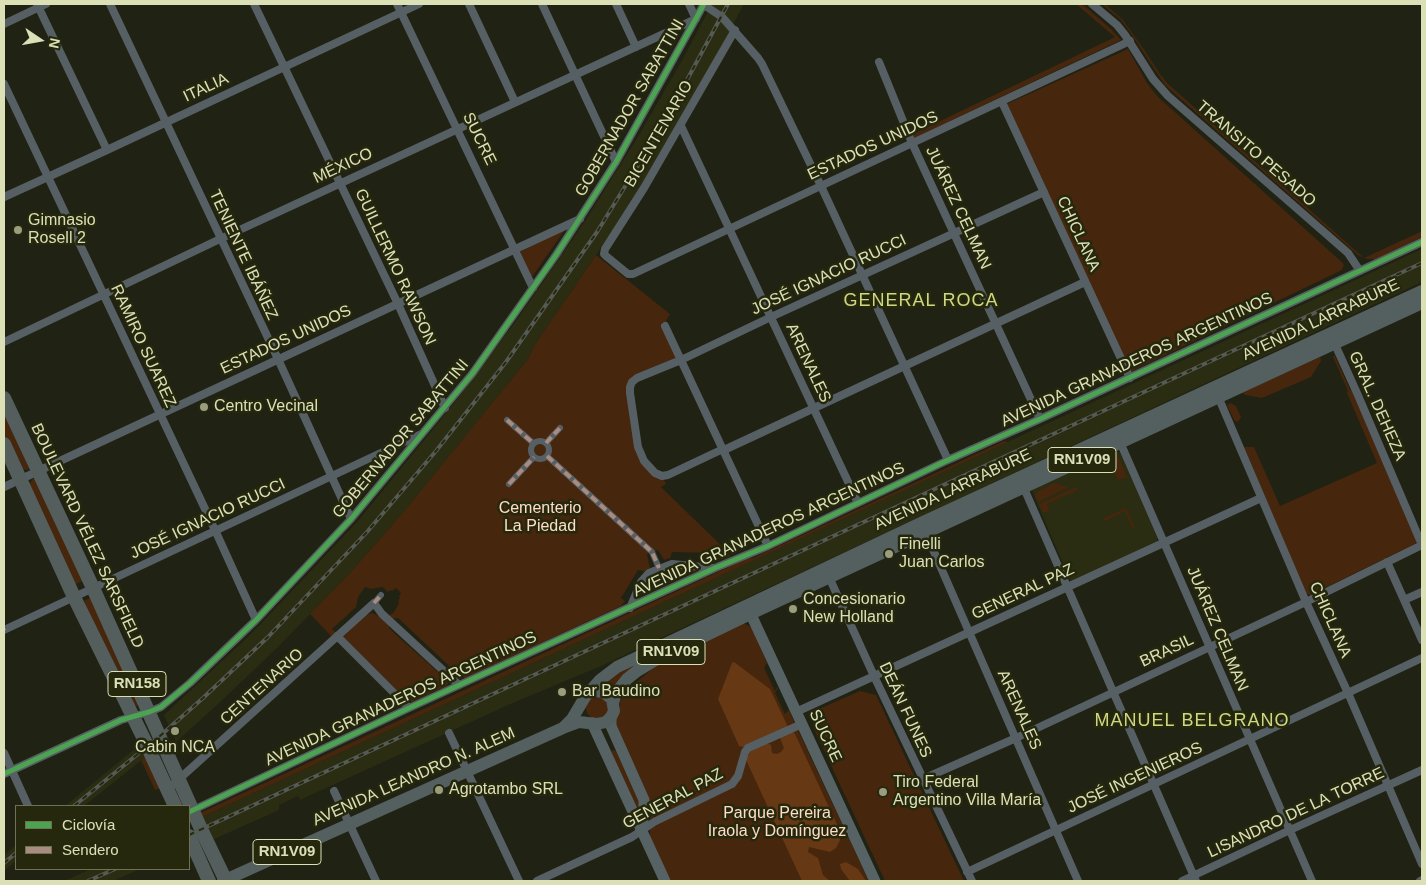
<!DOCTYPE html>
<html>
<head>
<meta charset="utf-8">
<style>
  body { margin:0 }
  #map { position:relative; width:1426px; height:885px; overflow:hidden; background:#202213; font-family:Helvetica,sans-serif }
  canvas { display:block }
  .frame { position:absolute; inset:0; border:5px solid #dbe0b7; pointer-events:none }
  .legend { position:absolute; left:15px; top:805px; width:175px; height:65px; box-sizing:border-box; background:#25280d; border:1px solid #6e7251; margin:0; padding:6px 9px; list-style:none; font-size:15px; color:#dbe0b7 }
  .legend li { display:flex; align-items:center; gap:10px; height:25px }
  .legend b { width:25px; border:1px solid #6e7251 }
  .north { position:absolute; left:15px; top:15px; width:50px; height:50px; -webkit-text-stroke:4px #25280d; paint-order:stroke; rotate:102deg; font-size:14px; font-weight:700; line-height:20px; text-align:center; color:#dbe0b7 }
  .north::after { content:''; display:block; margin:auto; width:18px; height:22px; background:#dbe0b7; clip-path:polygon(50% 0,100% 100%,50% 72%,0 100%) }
</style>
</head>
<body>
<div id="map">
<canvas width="1426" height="885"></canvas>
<div class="frame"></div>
<ul class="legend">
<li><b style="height:6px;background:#4ca352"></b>Ciclovía</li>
<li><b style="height:6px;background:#a88b81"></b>Sendero</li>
</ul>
<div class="north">N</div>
</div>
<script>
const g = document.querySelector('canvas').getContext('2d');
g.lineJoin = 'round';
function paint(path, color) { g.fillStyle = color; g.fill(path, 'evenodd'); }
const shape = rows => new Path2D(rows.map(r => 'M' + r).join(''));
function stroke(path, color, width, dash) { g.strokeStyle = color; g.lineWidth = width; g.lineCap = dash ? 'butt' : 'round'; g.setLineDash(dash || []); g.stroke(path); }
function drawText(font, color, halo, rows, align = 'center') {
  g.font = font + ' Helvetica,sans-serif'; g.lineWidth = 5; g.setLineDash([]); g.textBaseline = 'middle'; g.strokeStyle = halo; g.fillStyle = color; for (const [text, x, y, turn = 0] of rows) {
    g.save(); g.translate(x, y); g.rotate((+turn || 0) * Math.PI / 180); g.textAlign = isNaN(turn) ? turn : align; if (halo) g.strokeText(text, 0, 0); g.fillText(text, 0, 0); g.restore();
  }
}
const built = shape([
  [712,4,744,4,704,79,636,195,596,255,534,346,528,359,405,510,350,573,278,647,217,705,176,742,164,715,250,635,358,521,455,402,516,321,585,221,636,140,680,64],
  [1422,249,1422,282,601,666,508,705,300,800,298,796,279,805,279,810,210,841,200,818],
  [1114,451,1117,451,1121,454,1157,537,1157,541,1071,581,1070,580,1032,491,1033,489],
  [142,743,148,755,84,806,65,806],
  [16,845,16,861,4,871,4,855],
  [91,869,140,869,113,881,64,881]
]);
const green = shape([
  [1076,4,1082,4,1111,29,1121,40,914,138,909,136,1115,37],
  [1102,4,1105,4,1123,20,1145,51,1160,74,1167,83,1364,258,1422,231,1422,237,1376,259,1367,259,1364,258,1358,255,1165,85,1130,32,1121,20],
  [1128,49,1147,83,1157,96,1344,264,1342,270,1130,372,1007,104],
  [566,228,532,277,520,252],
  [596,255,670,314,663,326,676,356,675,358,632,377,635,449,637,455,644,465,656,478,664,480,666,484,661,487,727,551,730,556,725,559,715,559,709,553,672,552,670,558,664,560,658,550,647,554,650,568,644,571,638,570,621,598,625,601,621,606,465,678,461,677,398,618,392,619,389,616,394,612,399,603,398,601,400,598,399,596,401,593,396,588,392,591,391,590,388,592,383,587,371,589,365,587,358,597,356,607,332,629,336,633,332,637,310,614,350,573,405,510,528,359,534,346],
  [1334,356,1335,356,1350,390,1353,392,1416,540,1416,542,1415,544,1310,595,1306,593,1244,447,1254,447,1280,506,1377,463,1347,393,1348,391,1333,357],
  [1320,357,1321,361,1311,377,1262,398,1245,395,1243,393,1244,391],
  [1230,403,1236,406,1241,417,1238,422,1234,420,1227,405],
  [4,407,29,468,27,470,21,469,4,434],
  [1004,441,1008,442,200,818,200,813,746,559,753,558],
  [1113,456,1119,457,1127,477,1118,480,1111,465,1096,472,1099,462],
  [33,479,35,479,85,580,74,585,29,484],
  [1054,483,1069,487,1038,502,1035,496,1037,492],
  [1076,487,1078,490,1047,504,1050,510,1043,513,1039,504],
  [1126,508,1135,528,1133,529,1125,511,1105,521,1104,518],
  [673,569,693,569,696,571,641,595,641,593,649,580,653,577],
  [90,598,140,702,137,706,135,706,84,603,85,600],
  [372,613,378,616,389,625,389,628,393,632,448,681,447,686,412,702,408,701,343,637,359,620,366,615],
  [743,623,749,626,752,628,767,663,764,668,775,691,778,686,778,688,775,693,785,714,789,710,795,724,748,751,798,730,869,881,671,881,650,837,650,830,652,827,735,785,740,780,736,776,731,781,653,819,650,818,648,815,650,806,648,799,615,723,619,712,620,701,626,691,652,669,664,662],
  [642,659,610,689,601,686,607,679],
  [860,691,876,695,964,881,885,881,813,727,819,709],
  '586 708a11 11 0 1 1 22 0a11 11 0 1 1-22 0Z',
  [613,750,616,751,640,803,639,807,637,807,611,752],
  [148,755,160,788,155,790,141,760]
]);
const forest = shape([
  [734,662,770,689,788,727,743,747,739,746,718,699,732,663],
  [793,732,795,734,841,833,840,840,836,848,830,852,809,847,808,852,818,858,823,875,830,881,802,881,747,762,746,759,751,751,767,743,771,745,772,753,777,754,781,752,784,748,780,738,782,735],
  [846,862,858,869,866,881,850,881,841,869,840,864]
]);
const pedestrian = shape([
  [507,420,533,443],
  '531 450a9 9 0 1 1 18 0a9 9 0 1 1-18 0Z',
  [546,443,560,428],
  [547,456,652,552,659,568],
  [509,484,534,457],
  [374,603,381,595]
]);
const minor = shape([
  [37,4,107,150],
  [110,4,278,359,351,519],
  [254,4,398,304,445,408],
  [397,4,533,288],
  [469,4,515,102],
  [542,4,616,162],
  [616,4,636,47],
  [1092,4,1117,25,1125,35,1153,79,1168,96,1348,253,1360,271],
  [704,5,722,17,758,58,762,64,821,186,948,460],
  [4,24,46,4],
  [735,30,644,188,605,249,604,254,606,256,628,274,633,274,1130,41],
  [879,62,912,143,1040,419],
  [4,84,215,530,256,620],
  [1002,102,1130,378],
  [681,126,858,503],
  [4,197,107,150,419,4],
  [665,326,768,546],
  [4,342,220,239,696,19,689,4],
  [1217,394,1306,602,1348,693,1422,864],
  [1120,442,1312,881],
  [723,449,668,475,662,476,655,473,644,461,638,447,630,393,630,387,632,382,637,378,681,360,771,317,1044,192],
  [724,450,1085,282],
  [1023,486,1196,881],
  [4,487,580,219],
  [924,529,1078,881],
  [1387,562,1422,640],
  [829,577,874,676,972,881],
  [1404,600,1422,592],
  [630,608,641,582,649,573,672,564,713,568],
  [4,630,419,435],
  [337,636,409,708],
  [796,712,1261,498],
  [449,733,519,881],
  [4,753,28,806],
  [4,774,121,720,149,712,161,707,190,683,256,620,351,519,472,374,556,255,616,162,704,4],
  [923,779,1016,738,1306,602,1422,545,1357,393,1333,340],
  [167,790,374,603,382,614,459,685],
  [334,791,376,881],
  [191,811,409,708,715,568,768,546,948,460,1040,419,1422,242],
  [967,872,1422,658],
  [537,881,632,837,654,822,732,784,738,776,745,752,748,748,802,724],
  [1182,881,1290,830,1422,770],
  [1420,881,1422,880]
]);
const secondary = shape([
  [747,606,875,881],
  [611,717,611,726,644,800,644,813,641,831],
  [592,723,665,881]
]);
const primary = shape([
  [613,703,616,693,627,679,637,671,657,659,750,614,1422,303],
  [563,728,572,719,585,697,600,680,617,667,921,523,1422,291],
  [223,881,563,728,579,722,597,724,606,722,611,717,614,711,612,699,603,692,595,691,588,694]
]);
const trunk = shape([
  [4,398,93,588,201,829,226,881],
  [4,444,74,597,144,739,175,806],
  [189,836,209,881]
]);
const rail = shape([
  [74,806,160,736,203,698,268,637,367,532,436,451,506,362,597,232,661,128,728,4],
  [189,835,1422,263],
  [4,863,16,853],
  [88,881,115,869]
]);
const quiet = shape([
  [507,420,533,443],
  [546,443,560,428],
  [547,456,652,552,659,568],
  [509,484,534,457],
  [374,603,381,595],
  [4,629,4,630]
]);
const cycleway = shape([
  [4,774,121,720,149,712,161,707,190,683,256,620,351,519,472,374,556,255,616,162,704,4],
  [189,812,409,708,715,568,768,546,948,460,1040,419,1422,242]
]);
const markers = [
  [18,230,5,"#9a9e7e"],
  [204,407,5,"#9a9e7e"],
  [889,554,5,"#9a9e7e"],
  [793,609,5,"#9a9e7e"],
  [562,692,5,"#9a9e7e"],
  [175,731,5,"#9a9e7e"],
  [439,790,5,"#9a9e7e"],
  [883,792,5,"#9a9e7e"]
];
const shields = [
  [1082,460,68],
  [671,652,68],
  [137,684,58],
  [287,852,68]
];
const shieldNames = [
  ["RN1V09",1082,460],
  ["RN1V09",671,652],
  ["RN158",137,684],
  ["RN1V09",287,852]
];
const streetNames = [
  ["ITALIA",206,88,-25],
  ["GOBERNADOR SABATTINI",630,108,-60],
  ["BICENTENARIO",659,134,-60],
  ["SUCRE",479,139,64],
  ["ESTADOS UNIDOS",873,146,-25],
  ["TRANSITO PESADO",1256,154,41],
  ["MÉXICO",343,166,-25],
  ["JUÁREZ CELMAN",958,208,65],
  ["CHICLANA",1078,234,65],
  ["TENIENTE IBÁÑEZ",243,255,65],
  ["GUILLERMO RAWSON",395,267,65],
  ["JOSÉ IGNACIO RUCCI",829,275,-25],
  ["AVENIDA LARRABURE",1321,320,-25],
  ["ESTADOS UNIDOS",286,340,-25],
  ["RAMIRO SUAREZ",143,346,65],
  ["AVENIDA GRANADEROS ARGENTINOS",1137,360,-25],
  ["ARENALES",808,363,65],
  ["GRAL. DEHEZA",1377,406,66],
  ["GOBERNADOR SABATTINI",401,439,-50],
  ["AVENIDA LARRABURE",953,490,-25],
  ["JOSÉ IGNACIO RUCCI",208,519,-25],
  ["AVENIDA GRANADEROS ARGENTINOS",769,530,-25],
  ["BOULEVARD VÉLEZ SARSFIELD",87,536,65],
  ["GENERAL PAZ",1023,592,-25],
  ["CHICLANA",1330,620,66],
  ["JUÁREZ CELMAN",1217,629,67],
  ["BRASIL",1167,651,-25],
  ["CENTENARIO",262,687,-42],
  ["AVENIDA GRANADEROS ARGENTINOS",401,699,-25],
  ["DEÁN FUNES",905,710,65],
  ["ARENALES",1019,710,66],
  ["SUCRE",825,736,65],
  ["AVENIDA LEANDRO N. ALEM",414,777,-24],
  ["JOSÉ INGENIEROS",1135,778,-25],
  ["GENERAL PAZ",673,799,-28],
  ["LISANDRO DE LA TORRE",1296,813,-25]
];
const poiNames = [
  ["Gimnasio",28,221],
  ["Rosell 2",28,239],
  ["Centro Vecinal",214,407],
  ["Finelli",899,545],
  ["Juan Carlos",899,563],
  ["Concesionario",803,600],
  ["New Holland",803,618],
  ["Bar Baudino",572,692],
  ["Cabin NCA",175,748,"center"],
  ["Tiro Federal",893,783],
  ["Argentino Villa María",893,801],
  ["Agrotambo SRL",449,790]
];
const parkNames = [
  ["Cementerio",540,509],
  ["La Piedad",540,527],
  ["Parque Pereira",777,814],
  ["Iraola y Domínguez",777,832]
];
const neighbourhoodNames = [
  ["GENERAL ROCA",921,301],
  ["MANUEL BELGRANO",1192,721]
];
paint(built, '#2b2d12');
paint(green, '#46260c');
paint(forest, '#663814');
stroke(pedestrian, '#565f63', 6);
stroke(minor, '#565f63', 8);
stroke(secondary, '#566263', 11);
stroke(primary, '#545f5f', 12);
stroke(trunk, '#545e5c', 14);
stroke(rail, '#555a55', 4);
stroke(rail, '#25280d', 2, [5.5]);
stroke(quiet, '#a88b81', 4, [8, 4]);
stroke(cycleway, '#4ca352', 5);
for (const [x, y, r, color] of markers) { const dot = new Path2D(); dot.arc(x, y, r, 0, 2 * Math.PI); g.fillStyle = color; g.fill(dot); stroke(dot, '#25280d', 2); }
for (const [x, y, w] of shields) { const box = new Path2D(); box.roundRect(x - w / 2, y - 12.5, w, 25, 4); g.fillStyle = '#25280d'; g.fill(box); stroke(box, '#dbe0b7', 1); }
drawText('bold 15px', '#dbe0b7', null, shieldNames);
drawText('16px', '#dbe0b7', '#25280d', streetNames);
drawText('16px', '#dbe0b7', '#25280d', poiNames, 'left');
drawText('16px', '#ffdcc7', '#25280d', parkNames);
g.letterSpacing = '1px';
drawText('18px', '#ced782', '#25280d', neighbourhoodNames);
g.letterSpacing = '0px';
</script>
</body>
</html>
